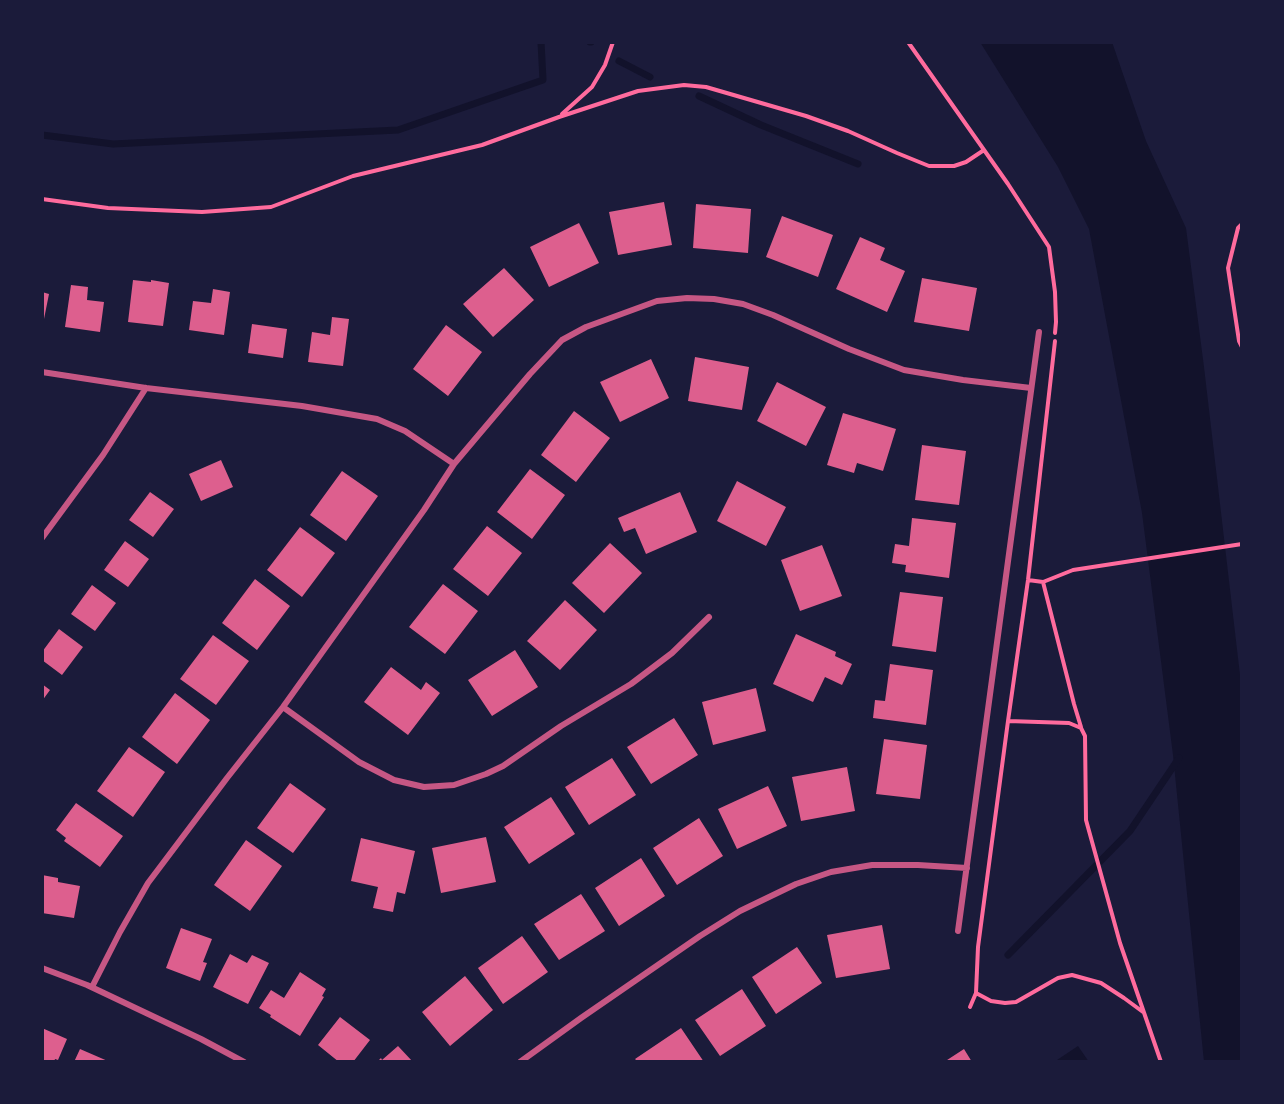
<!DOCTYPE html>
<html>
<head>
<meta charset="utf-8">
<style>
  body { margin:0 }
  #map { position:relative; width:1284px; height:1104px; overflow:hidden; background:#1b1b3a; font-family:Bitter,serif }
  canvas { display:block }
  .frame { position:absolute; inset:0; border:44px solid #1b1b3a; pointer-events:none }
</style>
</head>
<body>
<div id="map">
<canvas width="1284" height="1104"></canvas>
<div class="frame"></div>
</div>
<script>
const g = document.querySelector('canvas').getContext('2d');
g.lineJoin = 'round';
function paint(path, color) { g.fillStyle = color; g.fill(path, 'evenodd'); }
const shape = rows => new Path2D(rows.map(r => 'M' + r).join(''));
function stroke(path, color, width, dash) { g.strokeStyle = color; g.lineWidth = width; g.lineCap = dash ? 'butt' : 'round'; g.setLineDash(dash || []); g.stroke(path); }
const water = shape([
  [980,42,1112,42,1146,141,1186,228,1204,367,1242,692,1242,1062,1204,1062,1173,755,1142,513,1089,229,1058,167],
  [1078,1046,1089,1062,1054,1062]
]);
const stream = shape([
  [590,42,591,42],
  [619,61,650,77],
  [699,96,761,125,858,164],
  [42,135,113,144,398,130,543,80,541,42],
  [1008,955,1130,831,1179,758]
]);
const building = shape([
  [664,202,672,245,618,255,609,212],
  [696,204,751,209,748,253,693,248],
  [782,216,833,235,818,277,766,257],
  [579,223,599,263,549,287,530,247],
  [860,237,885,248,880,260,905,271,887,312,836,289],
  [504,268,534,300,493,337,463,304],
  [922,278,977,288,969,331,914,322],
  [133,280,151,282,151,280,169,283,163,326,128,322],
  [71,285,88,287,87,300,104,302,100,332,65,327],
  [213,289,230,292,224,335,189,330,193,301,211,303],
  [42,292,49,294,43,324,42,323],
  [332,317,349,319,343,366,308,362,312,332,330,335],
  [252,324,287,329,283,358,248,353],
  [446,325,482,352,448,396,413,369],
  [695,357,749,367,742,410,688,401],
  [651,359,669,398,620,422,600,382],
  [777,382,826,407,806,446,757,421],
  [574,411,610,438,576,482,541,455],
  [843,413,896,429,883,471,857,463,854,473,827,465],
  [922,445,966,451,959,505,915,500],
  [221,460,233,487,201,501,189,474],
  [530,469,565,495,532,539,497,512],
  [342,471,378,496,346,541,310,515],
  [737,481,786,507,766,546,717,521],
  [150,492,174,509,153,537,129,520],
  [680,492,697,532,646,554,635,528,624,532,618,518],
  [912,518,956,523,949,578,905,572,906,565,892,563,895,544,909,546],
  [487,526,522,553,488,596,453,569],
  [300,527,335,553,302,597,267,570],
  [125,541,149,559,128,587,104,570],
  [610,543,642,573,604,613,572,583],
  [822,545,842,596,800,611,781,560],
  [255,579,290,606,257,650,222,623],
  [443,584,478,611,445,654,409,627],
  [92,585,116,603,95,631,71,614],
  [900,592,943,597,936,652,892,646],
  [565,600,597,630,560,670,527,641],
  [59,629,83,647,62,675,42,660,42,652],
  [796,634,836,652,835,656,852,664,842,685,825,677,813,702,773,684],
  [213,635,249,661,216,705,180,679],
  [515,650,538,687,492,716,468,680],
  [890,664,933,670,926,725,873,718,875,700,885,701],
  [391,667,421,690,426,682,440,693,408,735,364,702],
  [42,684,50,690,42,701],
  [756,688,766,731,713,745,702,702],
  [175,693,210,720,177,764,142,737],
  [674,718,698,755,651,784,627,747],
  [884,739,927,745,920,799,876,794],
  [129,747,165,772,133,817,97,791],
  [612,758,636,795,589,825,565,787],
  [847,767,855,811,801,821,792,777],
  [290,783,326,809,293,853,257,828],
  [768,786,787,826,737,849,718,809],
  [551,797,575,834,529,864,504,827],
  [76,803,123,836,100,867,64,841,66,838,56,830],
  [699,818,723,856,677,885,653,848],
  [486,837,496,882,441,893,432,848],
  [361,838,415,851,405,894,397,892,393,912,373,908,378,887,351,881],
  [246,840,282,866,250,911,214,885],
  [641,858,665,896,619,926,595,888],
  [42,875,58,878,58,882,80,886,74,918,42,913],
  [581,894,605,931,559,960,534,924],
  [882,925,890,969,836,978,827,935],
  [181,928,212,939,203,962,207,963,200,981,166,968],
  [522,936,548,972,503,1004,478,968],
  [797,947,822,983,776,1014,752,977],
  [230,954,247,963,252,955,269,963,248,1004,213,987],
  [300,972,326,989,322,996,324,997,300,1036,270,1017,271,1015,259,1008,271,990,284,998],
  [465,976,493,1010,450,1046,422,1012],
  [742,989,766,1026,720,1056,695,1020],
  [340,1017,370,1040,353,1062,339,1062,318,1045],
  [42,1028,67,1039,58,1060,55,1059,54,1062,42,1062],
  [681,1028,704,1062,638,1062,635,1059],
  [398,1046,413,1062,377,1062,381,1058,382,1060],
  [80,1049,110,1062,74,1062],
  [964,1049,972,1062,944,1062]
]);
const path = shape([
  [908,42,1008,184,1049,247,1055,292,1056,322,1055,333],
  [562,114,592,87,605,65,613,42],
  [42,199,108,208,202,212,271,207,353,176,482,145,559,117,638,91,684,85,706,87,806,116,848,131,897,153,929,166,954,166,966,162,984,150],
  [1242,224,1238,228,1228,268,1239,341,1242,347],
  [1055,341,1028,580,1008,721,1069,723,1081,728,1085,736,1086,820,1120,943,1161,1062],
  [1028,580,1043,582,1073,570,1242,544],
  [1043,582,1074,704,1081,727],
  [976,993,991,1001,1005,1003,1016,1002,1058,978,1072,975,1101,983,1124,998,1143,1012],
  [970,1007,976,993,978,947,1008,721]
]);
const minor = shape([
  [42,372,146,388,302,406,377,419,405,431,454,464],
  [42,538,103,455,146,388],
  [283,707,359,762,394,780,424,787,454,785,486,774,503,766,561,726,631,684,672,653,709,617],
  [958,931,1039,332],
  [42,968,87,985,201,1039,244,1062],
  [92,987,120,932,148,883,227,778,283,707,424,510,454,464,530,374,562,340,586,327,657,301,687,298,714,299,743,304,773,315,849,349,904,370,963,380,1031,388],
  [520,1062,581,1018,700,936,740,911,796,884,831,872,872,865,918,865,967,868]
]);
paint(water, '#12122b');
stroke(stream, '#12122b', 7);
paint(building, '#dd5f8e');
stroke(path, '#ff6b9d', 4);
stroke(minor, '#c65784', 6);
</script>
</body>
</html>
